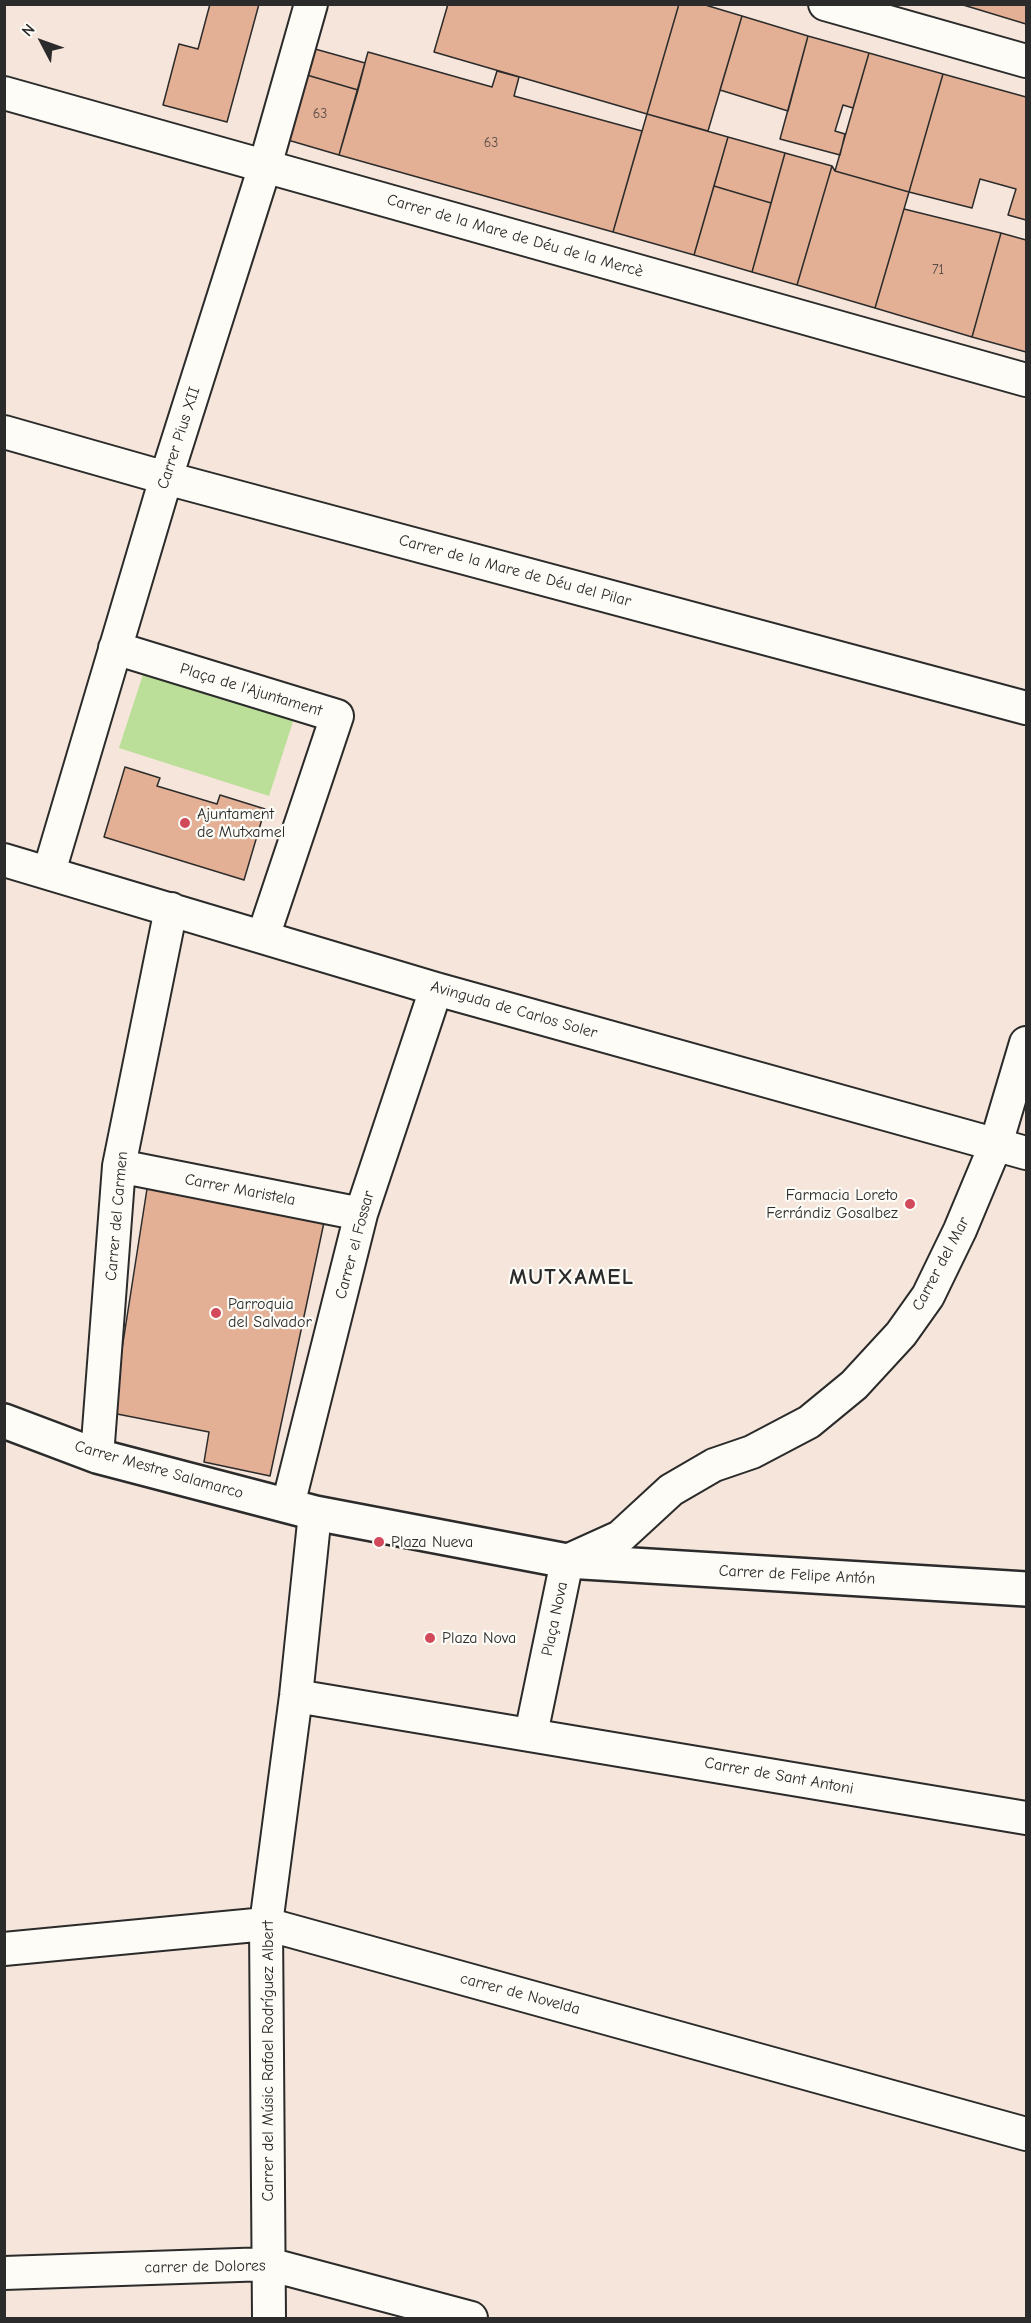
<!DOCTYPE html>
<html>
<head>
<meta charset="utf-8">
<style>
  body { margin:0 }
  #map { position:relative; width:1031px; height:2323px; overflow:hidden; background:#f5e5da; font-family:"Comic Neue",sans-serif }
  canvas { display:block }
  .frame { position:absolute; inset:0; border:6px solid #2b2b2b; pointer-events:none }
  .north { position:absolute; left:12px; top:12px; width:60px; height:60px; -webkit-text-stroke:4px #fdfcf7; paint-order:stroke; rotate:311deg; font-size:16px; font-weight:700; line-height:24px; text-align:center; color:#2b2b2b }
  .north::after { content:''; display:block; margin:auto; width:21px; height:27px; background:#2b2b2b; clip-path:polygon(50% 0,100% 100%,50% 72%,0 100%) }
</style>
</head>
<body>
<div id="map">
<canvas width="1031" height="2323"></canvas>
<div class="frame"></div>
<div class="north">N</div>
</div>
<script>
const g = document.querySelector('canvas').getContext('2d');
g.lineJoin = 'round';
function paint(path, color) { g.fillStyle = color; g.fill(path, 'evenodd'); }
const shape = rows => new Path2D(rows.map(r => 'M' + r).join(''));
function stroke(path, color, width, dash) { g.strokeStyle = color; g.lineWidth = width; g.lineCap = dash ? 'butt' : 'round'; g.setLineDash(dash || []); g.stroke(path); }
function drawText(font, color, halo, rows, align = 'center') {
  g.font = font + ' "Comic Neue",sans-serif'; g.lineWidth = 4.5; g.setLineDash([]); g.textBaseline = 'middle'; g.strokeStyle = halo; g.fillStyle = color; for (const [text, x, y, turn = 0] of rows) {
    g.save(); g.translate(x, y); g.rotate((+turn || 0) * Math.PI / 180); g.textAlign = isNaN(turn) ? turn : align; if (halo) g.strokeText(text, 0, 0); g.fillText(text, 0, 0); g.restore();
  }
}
const green = shape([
  [150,653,300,700,269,796,119,748]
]);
const building = shape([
  [210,4,259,4,227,122,163,105,179,44,198,49,210,4],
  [448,4,679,4,647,114,434,52,448,4],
  [679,4,702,4,742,16,708,131,647,114,679,4],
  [960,4,1026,4,1026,24,960,4],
  [742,16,808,36,788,111,720,90,742,16],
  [808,36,869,53,853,108,843,105,835,131,845,134,840,155,780,139,808,36],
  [308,47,365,63,358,90,300,73,308,47],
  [368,52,492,87,497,71,519,77,514,96,642,131,613,232,339,155,368,52],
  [869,53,943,74,909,192,835,171,869,53],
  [300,73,358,90,339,155,281,138,300,73],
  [943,74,1026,97,1026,220,1008,215,1016,189,980,179,972,208,909,192,943,74],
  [647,114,728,137,694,255,613,232,647,114],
  [728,137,785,153,771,203,714,186,728,137],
  [785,153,832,166,797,285,752,272,785,153],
  [832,166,835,171,909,192,875,308,797,285,832,166],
  [714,186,771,203,752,272,694,255,714,186],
  [904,209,1001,233,972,337,875,308,904,209],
  [1001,233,1026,240,1026,352,972,337,1001,233],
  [125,767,160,778,157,786,217,804,220,795,265,809,244,880,104,837,125,767],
  [149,1176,326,1213,270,1476,204,1462,209,1432,112,1413,149,1176]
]);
const street = shape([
  [825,4,1026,61],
  [4,93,1026,380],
  [4,432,166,478,1026,708],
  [115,648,337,716,263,937],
  [4,860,436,989,1026,1153],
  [49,872,166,478,265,166,311,4],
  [119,1166,361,1214],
  [97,1456,119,1166,171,909],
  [288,1505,361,1214,436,989],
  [296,1696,1026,1818],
  [531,1734,567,1561,620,1537,671,1490,714,1465,752,1452,809,1422,854,1385,901,1334,928,1296,960,1230,996,1144,1026,1043],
  [4,1949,266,1924,1026,2134],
  [4,2273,268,2264,471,2318],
  [269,2318,266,1924,296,1696,315,1513]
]);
const secondary = shape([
  [4,1421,97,1456,315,1513,567,1561,1026,1589]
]);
const markers = [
  [185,823,6,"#d1495b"],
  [910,1204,6,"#d1495b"],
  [216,1313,6,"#d1495b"],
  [379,1542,6,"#d1495b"],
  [430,1638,6,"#d1495b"]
];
const numberNames = [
  ["63",320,114],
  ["63",491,143],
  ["71",938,270]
];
const streetNames = [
  ["Carrer de la Mare de Déu de la Mercè",515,236,16],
  ["Carrer Pius XII",179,438,-72],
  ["Carrer de la Mare de Déu del Pilar",515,571,15],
  ["Plaça de l'Ajuntament",251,690,17],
  ["Avinguda de Carlos Soler",514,1010,16],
  ["Carrer Maristela",240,1190,11],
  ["Carrer del Carmen",117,1216,-85],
  ["Carrer el Fossar",355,1245,-75],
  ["Carrer del Mar",941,1264,-62],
  ["Carrer Mestre Salamarco",159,1470,16],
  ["Carrer de Felipe Antón",797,1575,3],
  ["Plaça Nova",555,1619,-78],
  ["Carrer de Sant Antoni",779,1776,10],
  ["carrer de Novelda",520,1994,15],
  ["Carrer del Músic Rafael Rodríguez Albert",268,2061,-90],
  ["carrer de Dolores",205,2267,-1]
];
const poiNames = [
  ["Ajuntament",197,814],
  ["de Mutxamel",197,832],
  ["Farmacia Loreto",898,1195,"right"],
  ["Ferrándiz Gosalbez",898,1213,"right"],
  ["Parroquia",228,1304],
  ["del Salvador",228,1322],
  ["Plaza Nueva",391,1542],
  ["Plaza Nova",442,1638]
];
const districtNames = [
  ["MUTXAMEL",572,1278]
];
paint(green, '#bbdf99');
paint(building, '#e3b095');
stroke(building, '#2b2b2b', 1.5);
stroke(street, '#2b2b2b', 36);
stroke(secondary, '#2b2b2b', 38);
stroke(street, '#fdfcf7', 32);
stroke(secondary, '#fdfcf7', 33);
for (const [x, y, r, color] of markers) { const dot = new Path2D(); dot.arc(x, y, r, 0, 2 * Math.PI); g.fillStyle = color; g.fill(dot); stroke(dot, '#fdfcf7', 2); }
drawText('14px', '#594c46', null, numberNames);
drawText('16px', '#2b2b2b', '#fdfcf7', streetNames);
drawText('16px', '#2b2b2b', '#fdfcf7', poiNames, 'left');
g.letterSpacing = '1.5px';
drawText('bold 22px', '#2b2b2b', '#fdfcf7', districtNames);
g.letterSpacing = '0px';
</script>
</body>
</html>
